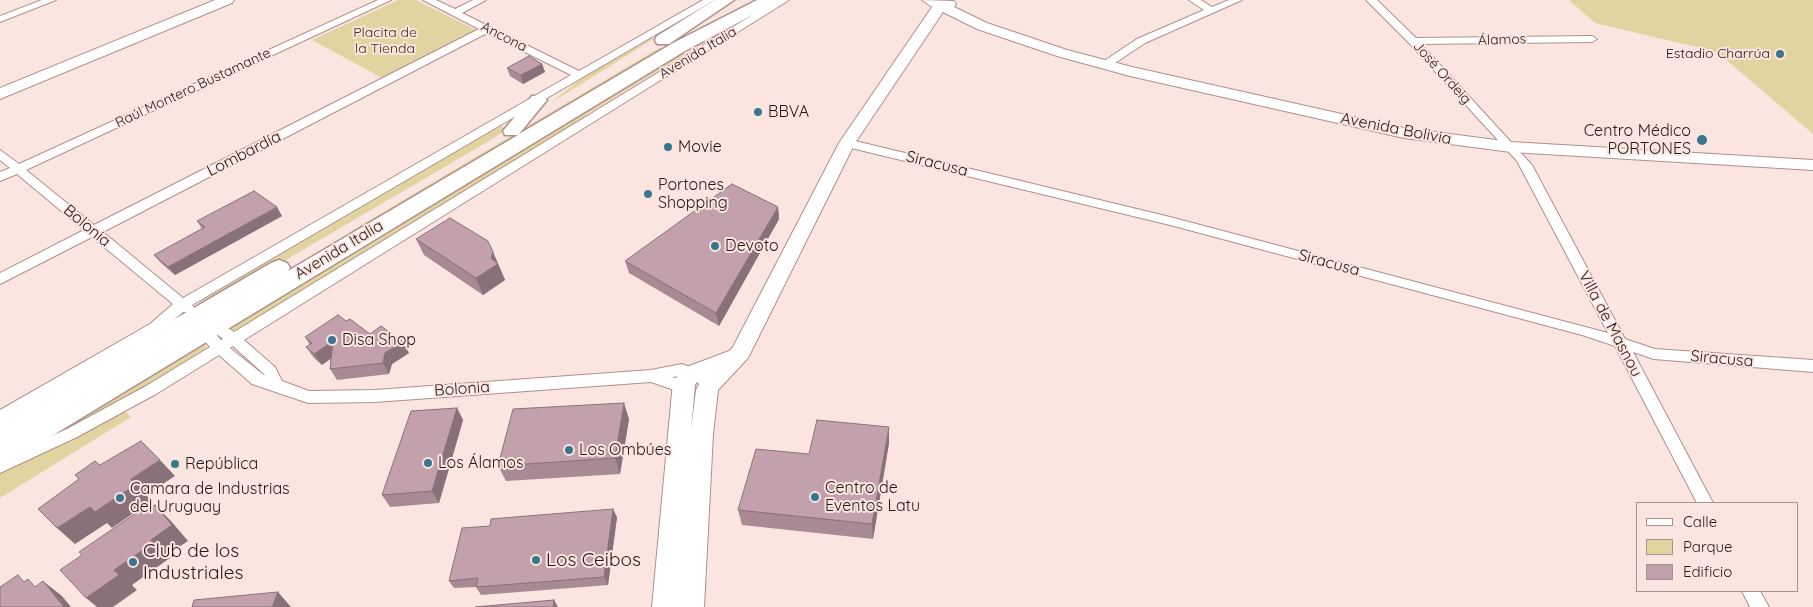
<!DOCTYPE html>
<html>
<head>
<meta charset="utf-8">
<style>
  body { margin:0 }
  #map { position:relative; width:1813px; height:607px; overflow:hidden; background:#fbe5e1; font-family:Quicksand,sans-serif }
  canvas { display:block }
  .legend { position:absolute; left:1636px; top:502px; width:162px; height:90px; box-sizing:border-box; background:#fbe5e1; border:1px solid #a59390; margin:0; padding:6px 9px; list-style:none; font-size:15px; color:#241816 }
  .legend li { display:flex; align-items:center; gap:10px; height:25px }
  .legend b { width:25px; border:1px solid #a59390 }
</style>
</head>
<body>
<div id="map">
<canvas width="1813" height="607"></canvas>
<ul class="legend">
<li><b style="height:6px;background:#fff"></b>Calle</li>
<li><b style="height:14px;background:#e2d4a0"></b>Parque</li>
<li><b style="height:14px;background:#c3a1ac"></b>Edificio</li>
</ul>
</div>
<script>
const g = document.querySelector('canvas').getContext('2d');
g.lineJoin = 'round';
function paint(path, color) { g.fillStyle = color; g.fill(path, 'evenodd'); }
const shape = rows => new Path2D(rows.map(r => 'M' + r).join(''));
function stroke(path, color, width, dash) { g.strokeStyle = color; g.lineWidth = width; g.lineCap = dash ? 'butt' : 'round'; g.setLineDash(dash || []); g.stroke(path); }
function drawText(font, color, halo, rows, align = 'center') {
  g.font = font + ' Quicksand,sans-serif'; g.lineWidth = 4; g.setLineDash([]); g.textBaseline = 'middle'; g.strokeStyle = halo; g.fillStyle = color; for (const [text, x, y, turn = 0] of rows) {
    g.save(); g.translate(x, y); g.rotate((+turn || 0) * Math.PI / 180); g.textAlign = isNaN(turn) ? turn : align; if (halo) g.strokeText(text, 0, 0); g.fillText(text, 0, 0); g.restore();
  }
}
const green = shape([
  [398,0,416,0,476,30,382,78,312,40],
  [1569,0,1813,0,1813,134,1717,52,1595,23],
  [649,38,655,38,549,104,587,74],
  [671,47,330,247,353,230,659,48],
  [683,51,684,55,587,114,579,123,233,333,229,332,227,327],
  [500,126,506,128,505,130,494,138,207,306,199,305,202,299],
  [203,343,207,347,206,351,108,412,43,440],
  [124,410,131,417,0,498,0,472]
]);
const street = shape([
  [42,0,56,0,0,22,0,16,42,0],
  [378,0,391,0,26,170,94,225,479,29,423,0,436,0,455,9,473,0,486,0,462,13,579,71,703,0,715,0,192,305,195,309,193,313,183,312,160,332,0,423,0,410,150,324,173,304,92,237,0,284,0,273,84,230,17,174,0,181,0,172,10,168,0,160,0,150,19,164,378,0],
  [487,33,571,75,183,298,103,232,487,33],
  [777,0,789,0,244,340,275,367,282,381,309,391,375,390,651,370,682,364,697,370,699,374,697,378,692,380,681,376,672,377,688,383,690,387,688,391,683,393,651,382,375,402,308,403,252,384,219,355,156,394,77,437,0,473,0,459,67,429,146,386,210,347,199,335,193,324,195,320,209,316,234,332,777,0],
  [212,330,223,339,221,340,212,330],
  [233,346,264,374,265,376,230,348,233,346],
  [1189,0,1201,0,1212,7,1229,0,1242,0,1145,43,1109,67,1101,67,1101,63,1137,39,1204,10,1189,0],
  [1366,0,1377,0,1416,38,1592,36,1597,39,1592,42,1421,44,1532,165,1625,339,1655,349,1813,360,1813,372,1654,359,1633,352,1713,503,1697,503,1615,346,1582,335,1170,225,847,147,841,143,847,139,1170,217,1608,333,1517,161,1409,43,1366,0],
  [1742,591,1760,591,1769,607,1750,607,1742,591]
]);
const secondary = shape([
  [215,0,234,0,232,3,0,99,0,88,215,0],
  [922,0,954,1,956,4,954,7,987,23,1067,50,1132,67,1404,128,1511,142,1813,160,1813,170,1511,152,1404,138,1130,76,1057,56,977,29,943,12,855,143,748,358,718,390,713,434,704,607,678,607,679,590,678,607,652,607,673,382,684,368,729,351,733,347,839,143,932,7,922,0],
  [697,382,699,384,696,390,691,430,695,385,697,382]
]);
const primary = shape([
  [715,0,734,0,669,44,657,44,655,40,657,36,715,0],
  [757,0,777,0,775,3,685,51,9,462,0,465,0,421,271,263,279,260,287,263,290,268,288,271,518,135,505,135,503,131,532,96,544,96,547,100,519,134,673,43,757,0]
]);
const wall = shape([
  [542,64,545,72,523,84,510,76,507,68],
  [778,207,779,219,719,326,629,273,625,261],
  [282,216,175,275,161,263,154,255,202,229,197,221],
  [416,239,493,252,505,280,483,295,424,255],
  [370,334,409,353,392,364,389,374,337,380,330,369,331,358,322,365,314,358,306,347,310,345,305,337],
  [457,408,463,420,439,503,390,507,382,495],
  [629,419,620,474,506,481,498,466],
  [889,443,873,539,742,525,738,510,809,454],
  [617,517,608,585,481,595,476,587,454,588,449,581]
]);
const shadedWall = shape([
  [542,64,545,72,523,84,521,75],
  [277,207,282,216,175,275,168,267],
  [778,207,779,219,719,326,716,313],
  [493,252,505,280,483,295,476,278,491,258],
  [333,341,340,352,322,365,314,354],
  [403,342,409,353,392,364,389,374,383,363,385,353],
  [624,403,629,419,620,474,615,458],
  [457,408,463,420,439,503,432,491],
  [889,427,889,443,873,539,872,524],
  [160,460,175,476,146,495,151,501,112,528,107,523,75,544,57,528],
  [155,505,171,521,188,541,167,555,170,558,132,585,137,590,113,607,97,607,86,598,114,570,151,540],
  [613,509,617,517,608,585,604,577],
  [43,581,62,596,71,607,64,607],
  [278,592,291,607,272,607],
  [554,600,558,607,553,607]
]);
const building = shape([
  [529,56,542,64,521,75,507,68,529,56],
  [732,184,778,207,716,313,625,261,732,184],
  [254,191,277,207,168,267,154,255,205,227,197,221,254,191],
  [450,218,488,241,493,252,491,258,498,264,476,278,416,239,450,218],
  [338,315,346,321,350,319,370,334,381,326,403,342,385,353,383,363,330,369,333,341,314,354,306,347,312,343,305,337,338,315],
  [624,403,615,458,498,466,513,409,624,403],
  [457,408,432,491,382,495,411,411,457,408],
  [817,420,889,427,872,524,738,510,756,449,809,454,817,420],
  [141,441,160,460,131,479,135,485,95,512,90,507,57,528,38,509,79,479,75,475,95,461,100,465,141,441],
  [155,505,172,525,151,540,153,543,114,570,119,575,86,598,60,570,82,555,79,552,139,511,142,514,155,505],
  [613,509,604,577,476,587,478,578,449,581,462,528,490,526,491,519,613,509],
  [18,575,24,582,28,579,35,587,43,581,64,607,0,607,0,587,18,575],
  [278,592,272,607,192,607,194,600,278,592],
  [554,600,553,607,475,607,554,600]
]);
const markers = [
  [1780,54,5,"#39768c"],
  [758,112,5,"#39768c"],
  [1702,140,6,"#39768c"],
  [668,147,5,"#39768c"],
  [648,194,5,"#39768c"],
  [715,246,5,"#39768c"],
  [332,340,5,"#39768c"],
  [569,450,5,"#39768c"],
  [428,463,5,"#39768c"],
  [175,464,5,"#39768c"],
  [815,497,5,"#39768c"],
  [120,498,5,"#39768c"],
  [536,560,5,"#39768c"],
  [133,562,5,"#39768c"]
];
const farParknames = [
  ["Placita de",385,33],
  ["la Tienda",385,49]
];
const farStreetnames = [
  ["Ancona",504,37,27],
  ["Álamos",1502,40,-2],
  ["Avenida Italia",698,53,-31],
  ["José Ordeig",1442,73,48],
  ["Raúl Montero Bustamante",193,88,-25]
];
const farPoinames = [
  ["Estadio Charrúa",1770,54]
];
const poiNames = [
  ["BBVA",768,112],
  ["Centro Médico",1691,131,"right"],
  ["PORTONES",1691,149,"right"],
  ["Movie",678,147],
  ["Portones",658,185],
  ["Shopping",658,203],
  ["Devoto",725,246],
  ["Disa Shop",342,340],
  ["Los Ombúes",579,450],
  ["Los Álamos",438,463],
  ["República",185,464],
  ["Centro de",825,488],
  ["Eventos Latu",825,506],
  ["Camara de Industrias",130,489],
  ["del Uruguay",130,507]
];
const streetNames = [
  ["Avenida Bolivia",1396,129,11],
  ["Lombardía",244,154,-27],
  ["Siracusa",937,164,14],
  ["Bolonia",87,226,40],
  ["Avenida Italia",339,250,-31],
  ["Siracusa",1329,263,15],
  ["Villa de Masnou",1610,324,62],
  ["Siracusa",1722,359,5],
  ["Bolonia",462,389,-4]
];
const nearPoinames = [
  ["Club de los",143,551],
  ["Industriales",143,573],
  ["Los Ceibos",546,560]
];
paint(green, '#e2d4a0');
stroke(street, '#b18f8a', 2);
stroke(secondary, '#b18f8a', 2);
stroke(primary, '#b18f8a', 3);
paint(street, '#fff');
paint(secondary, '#fff');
paint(primary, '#fff');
paint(wall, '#a88a94');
paint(shadedWall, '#887178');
paint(building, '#c3a1ac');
stroke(building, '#887178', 1);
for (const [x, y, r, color] of markers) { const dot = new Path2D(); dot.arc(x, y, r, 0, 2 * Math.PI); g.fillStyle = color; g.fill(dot); stroke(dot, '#fbe5e1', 2); }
drawText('14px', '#3b320e', '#fbe5e1', farParknames);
drawText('14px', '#241816', '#fbe5e1', farStreetnames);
drawText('14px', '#241816', '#fbe5e1', farPoinames, 'right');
drawText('16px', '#241816', '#fbe5e1', poiNames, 'left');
drawText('16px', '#241816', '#fbe5e1', streetNames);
drawText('19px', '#241816', '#fbe5e1', nearPoinames, 'left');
</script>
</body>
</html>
